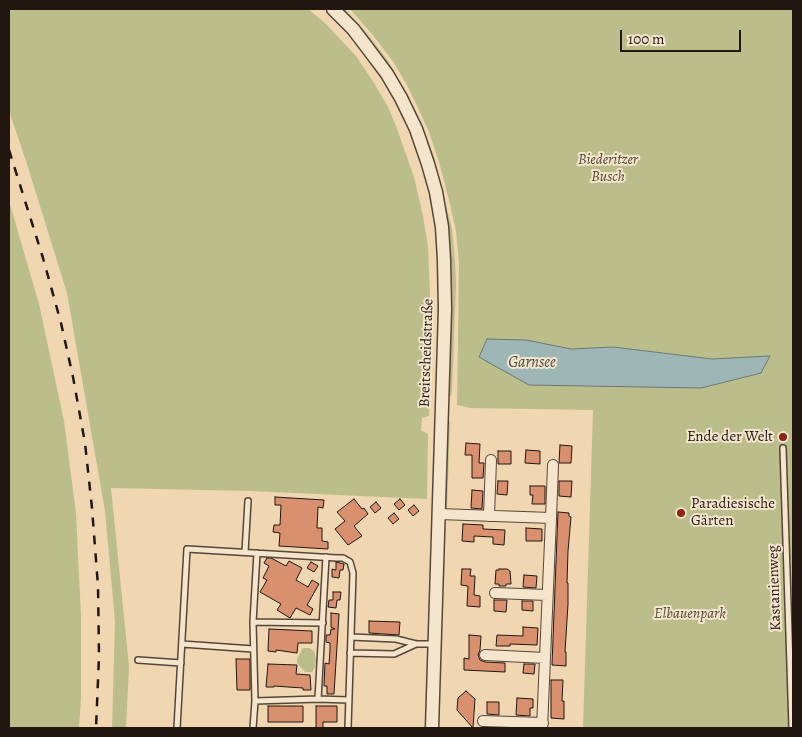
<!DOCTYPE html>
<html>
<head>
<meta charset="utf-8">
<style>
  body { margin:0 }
  #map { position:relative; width:802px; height:737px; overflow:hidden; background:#f0d7b2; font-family:Alegreya,serif }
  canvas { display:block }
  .frame { position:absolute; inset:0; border:10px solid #221611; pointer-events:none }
  .scale { position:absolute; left:620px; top:30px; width:121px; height:22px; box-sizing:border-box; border:2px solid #221611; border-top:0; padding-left:6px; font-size:15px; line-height:18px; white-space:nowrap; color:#221611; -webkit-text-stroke:4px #f5e5cd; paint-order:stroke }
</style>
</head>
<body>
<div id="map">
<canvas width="802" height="737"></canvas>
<div class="frame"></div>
<div class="scale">100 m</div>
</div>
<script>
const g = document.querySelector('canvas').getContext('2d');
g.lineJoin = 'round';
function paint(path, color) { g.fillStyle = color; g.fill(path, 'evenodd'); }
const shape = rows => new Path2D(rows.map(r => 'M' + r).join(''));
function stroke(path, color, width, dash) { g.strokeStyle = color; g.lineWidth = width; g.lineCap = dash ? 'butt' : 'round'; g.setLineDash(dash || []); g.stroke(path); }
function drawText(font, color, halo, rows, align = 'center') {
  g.font = font + ' Alegreya,serif'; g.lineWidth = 4; g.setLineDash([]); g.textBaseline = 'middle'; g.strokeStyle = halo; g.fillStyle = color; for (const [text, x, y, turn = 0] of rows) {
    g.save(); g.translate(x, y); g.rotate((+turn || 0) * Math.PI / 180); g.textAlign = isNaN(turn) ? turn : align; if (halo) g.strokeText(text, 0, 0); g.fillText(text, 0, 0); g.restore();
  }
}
const green = shape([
  [9,9,308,9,325,23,356,56,374,83,388,107,396,126,414,177,423,216,428,246,432,347,429,416,422,418,421,430,428,434,427,499,250,491,111,488,129,667,126,728,112,728,115,621,105,511,67,293,26,161,9,111],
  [339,9,345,9,366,32,388,61,408,96,423,127,434,157,452,229,455,261,456,285,452,393,451,396,448,397,432,157],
  [350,9,793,9,793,728,583,728,593,410,470,408,457,405,459,264,456,231,449,200,439,162,429,132,419,110,408,87,394,63,372,34],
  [526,340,571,349,613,347,712,359,770,357,529,385],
  [9,201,39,304,64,421,76,513,81,616,81,698,79,728,9,728],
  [450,420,447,511,444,508,446,426],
  [303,648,309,648,314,651,316,659,315,667,312,672,305,672,297,663,297,659]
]);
const water = shape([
  [487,339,526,340,571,349,613,347,712,359,770,356,761,373,701,388,529,385,479,357,487,339]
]);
const building = shape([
  [466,443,480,444,479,463,484,463,483,478,472,478,472,455,465,455,466,443],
  [560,445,572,446,571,463,559,463,560,445],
  [526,450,540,451,540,464,525,463,526,450],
  [498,451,511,451,511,464,498,464,498,451],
  [498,481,508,481,507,495,497,494,498,481],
  [559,481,572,481,571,497,559,496,559,481],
  [530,486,545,486,545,504,532,504,533,495,530,495,530,486],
  [472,490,483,491,482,509,471,508,472,490],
  [275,497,324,500,323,508,318,507,317,528,322,528,322,541,328,542,328,549,279,546,280,533,273,532,274,525,280,525,281,505,275,505,275,497],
  [354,499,362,509,364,508,368,514,354,526,362,536,348,545,335,529,345,521,337,512,354,499],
  [400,499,405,505,399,510,394,504,400,499],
  [376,502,381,508,375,513,370,507,376,502],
  [414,505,419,511,413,516,408,510,414,505],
  [558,512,569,513,569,516,571,517,568,551,567,583,568,583,568,604,565,652,566,652,566,666,552,665,558,512],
  [394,513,399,519,393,524,388,518,394,513],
  [463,524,483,525,483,529,505,530,504,545,493,544,493,537,474,536,474,542,462,541,463,524],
  [526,528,542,529,542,541,526,541,526,528],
  [267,558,271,558,286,566,289,561,302,568,296,580,308,587,312,580,319,584,307,605,313,609,310,615,296,608,290,618,277,610,281,604,260,592,267,580,263,578,269,566,264,563,267,558],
  [311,562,318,566,314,572,307,568,311,562],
  [336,562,344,564,343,570,340,570,339,578,332,577,332,569,336,570,336,562],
  [462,569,471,569,470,576,475,576,474,595,480,596,480,607,467,606,468,586,461,585,462,569],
  [499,569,507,569,510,571,511,584,506,584,506,586,499,586,499,584,495,584,496,570,499,570,499,569],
  [524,575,537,576,536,588,523,587,524,575],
  [333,592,341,592,340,600,337,600,336,608,328,607,329,600,333,600,333,592],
  [494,600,507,600,506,612,494,611,494,600],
  [522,601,533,601,533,611,522,610,522,601],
  [331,613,339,614,334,694,327,694,327,686,324,686,325,663,329,664,330,650,330,643,326,642,326,635,330,635,331,629,335,629,331,627,331,613],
  [369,621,400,622,399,635,369,633,369,621],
  [523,627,538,628,537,645,510,644,510,646,496,646,497,635,523,636,523,627],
  [269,629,312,631,312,643,298,643,297,653,276,650,276,652,268,651,269,629],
  [469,635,481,636,480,650,478,655,480,660,485,662,505,663,505,672,464,670,464,658,469,659,469,635],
  [236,659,250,659,250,690,237,690,236,659],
  [268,664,297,665,296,674,310,675,311,690,303,690,303,688,288,687,274,686,274,687,266,687,268,664],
  [524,664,535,664,534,674,523,673,524,664],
  [551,680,563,680,562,701,564,701,564,719,551,718,551,680],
  [466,691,475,699,473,728,457,710,458,698,466,691],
  [517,698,533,699,533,708,530,708,530,716,516,715,517,698],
  [487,702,499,702,499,715,487,714,487,702],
  [268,706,303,706,303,722,268,722,268,706],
  [316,706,337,706,337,722,323,722,323,728,316,728,316,706]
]);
const service = shape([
  [783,448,792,728],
  [245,552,248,501],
  [257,553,253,622,255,701,318,699],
  [326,557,318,699,349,700],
  [253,622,323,623],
  [351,637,396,639,416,644,434,644],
  [182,644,253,649],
  [350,653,394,654,416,644],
  [138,660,181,663],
  [177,728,187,549,337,558,343,558,350,562,353,573,348,728],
  [253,728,255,701]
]);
const minor = shape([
  [439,514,551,518,542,728],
  [489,516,491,460],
  [551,518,553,465],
  [495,593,547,595],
  [485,655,545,658],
  [483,721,543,723]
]);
const tertiary = shape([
  [333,9,353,29,366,46,387,74,401,98,416,129,428,164,436,192,442,227,444,260,445,309,432,728]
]);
const rail = shape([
  [9,150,43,258,61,323,73,377,85,443,92,508,98,586,99,656,96,728]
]);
const markers = [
  [783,437,5,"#8f2418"],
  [681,513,5,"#8f2418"]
];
const parkNames = [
  ["Biederitzer",608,160],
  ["Busch",608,177],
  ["Elbauenpark",690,614]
];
const streetNames = [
  ["Breitscheidstraße",427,353,-88],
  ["Kastanienweg",775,588,-92]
];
const poiNames = [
  ["Ende der Welt",773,437],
  ["Paradiesische",691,504,"left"],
  ["Gärten",691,521,"left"]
];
const waterNames = [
  ["Garnsee",532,363]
];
paint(green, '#bbbe8a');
paint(water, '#9eb7b6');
stroke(water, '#6c7774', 1);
paint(building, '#d9906f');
stroke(building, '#221611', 1);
stroke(service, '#564639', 8);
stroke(minor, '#564639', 12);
stroke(tertiary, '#564639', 15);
stroke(service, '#f5e5cd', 5);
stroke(minor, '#f5e5cd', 10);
stroke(tertiary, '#f5e5cd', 12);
stroke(rail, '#221611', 2.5, [9, 9]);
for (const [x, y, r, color] of markers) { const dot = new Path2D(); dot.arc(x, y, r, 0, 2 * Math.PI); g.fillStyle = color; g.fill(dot); stroke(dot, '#f5e5cd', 2); }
drawText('italic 15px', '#504835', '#f5e5cd', parkNames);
drawText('15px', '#221611', '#f5e5cd', streetNames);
drawText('15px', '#221611', '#f5e5cd', poiNames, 'right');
drawText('italic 16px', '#4d4e4b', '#f5e5cd', waterNames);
</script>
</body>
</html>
